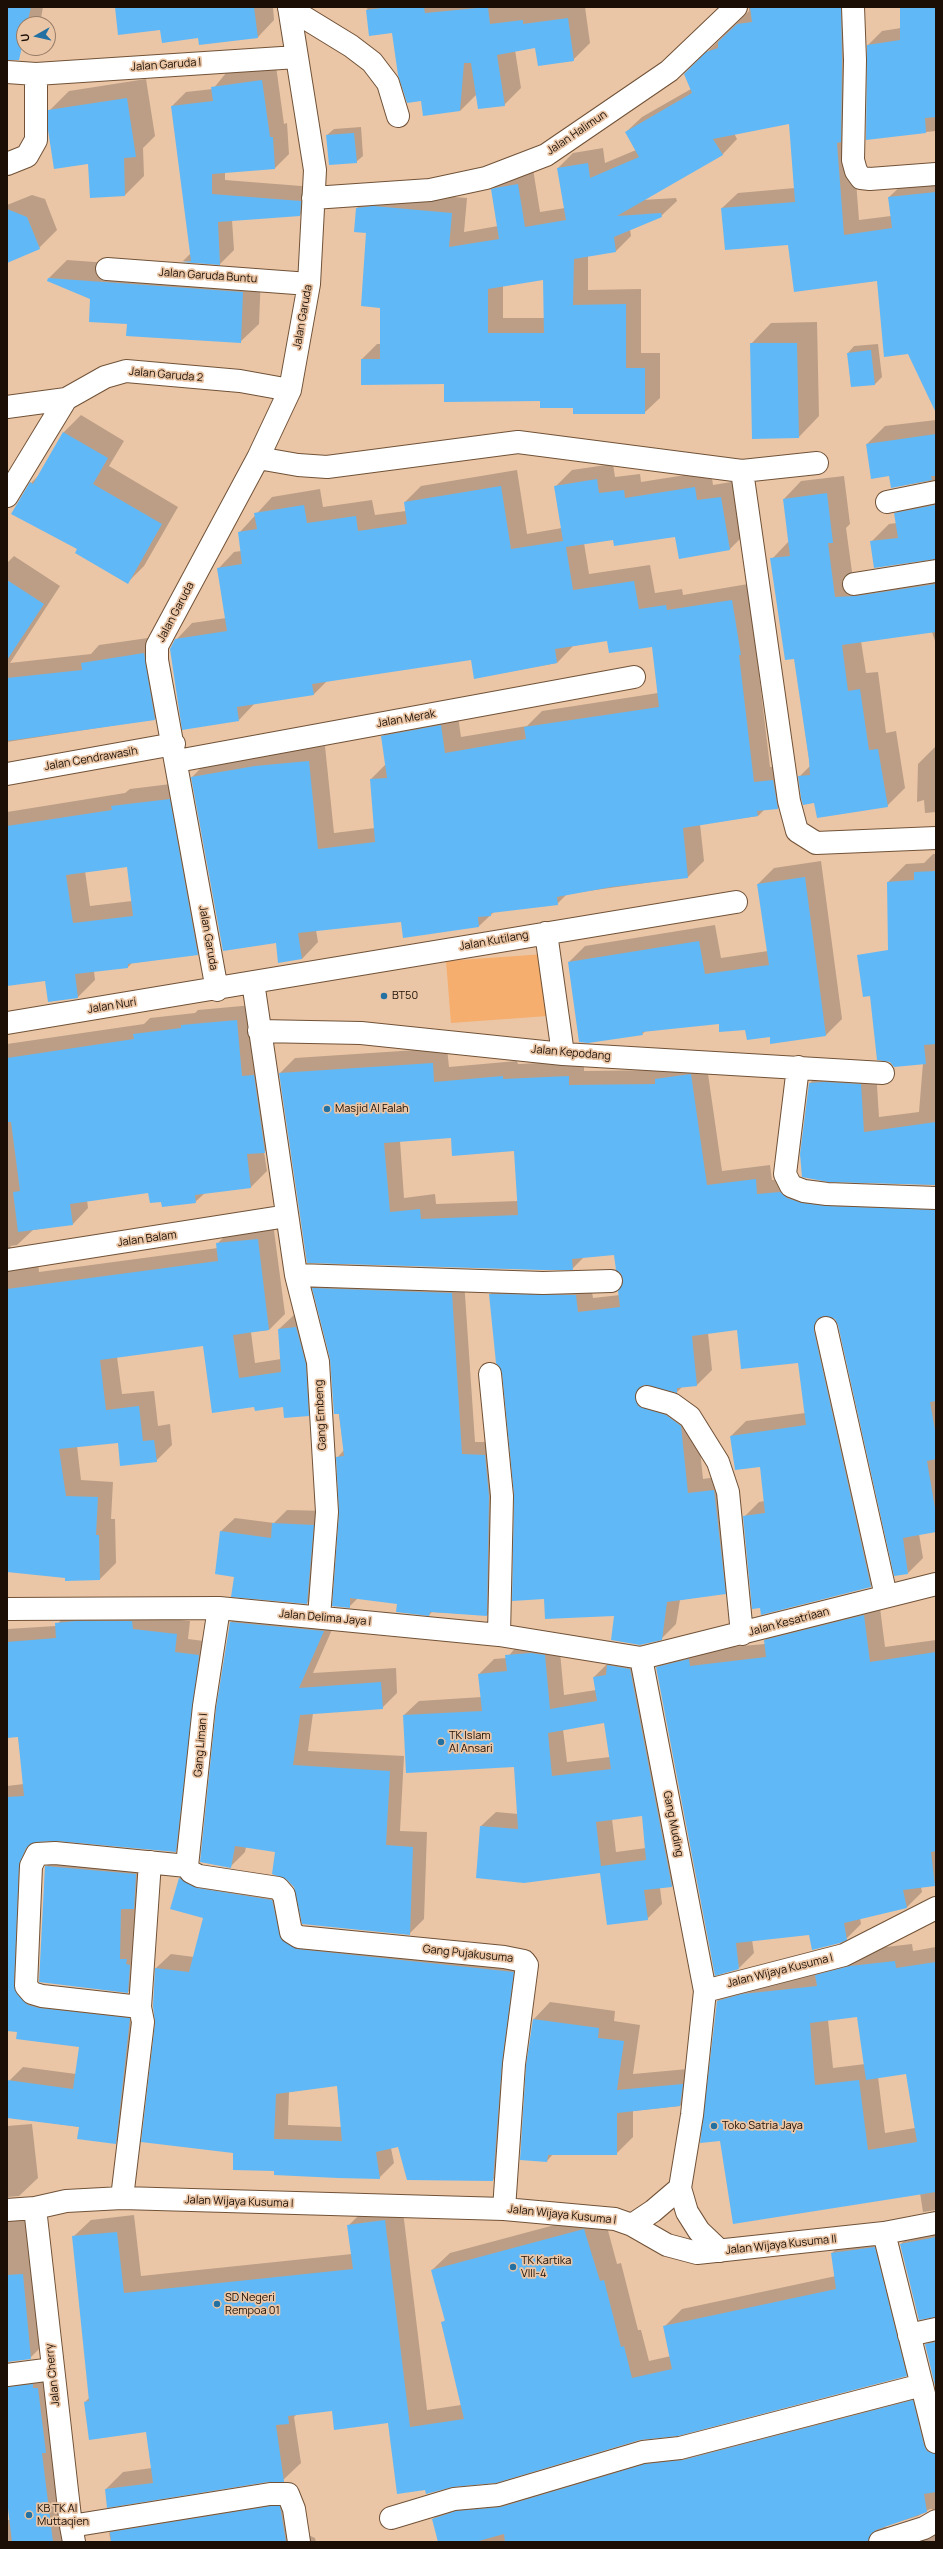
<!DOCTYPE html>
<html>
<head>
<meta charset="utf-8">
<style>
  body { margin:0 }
  #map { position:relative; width:943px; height:2549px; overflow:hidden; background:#eac6a7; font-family:Manrope,sans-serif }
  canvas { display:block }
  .frame { position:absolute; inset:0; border:8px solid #1b0e04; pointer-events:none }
  .north { position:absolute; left:16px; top:16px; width:40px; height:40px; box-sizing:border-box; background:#eac6a7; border:1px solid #977c66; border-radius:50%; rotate:262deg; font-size:11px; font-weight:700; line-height:16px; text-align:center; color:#1b0e04 }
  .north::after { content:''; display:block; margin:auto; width:14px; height:18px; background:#2371a3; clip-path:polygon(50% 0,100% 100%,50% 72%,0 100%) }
</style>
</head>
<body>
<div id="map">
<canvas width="943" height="2549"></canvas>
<div class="frame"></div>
<div class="north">U</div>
</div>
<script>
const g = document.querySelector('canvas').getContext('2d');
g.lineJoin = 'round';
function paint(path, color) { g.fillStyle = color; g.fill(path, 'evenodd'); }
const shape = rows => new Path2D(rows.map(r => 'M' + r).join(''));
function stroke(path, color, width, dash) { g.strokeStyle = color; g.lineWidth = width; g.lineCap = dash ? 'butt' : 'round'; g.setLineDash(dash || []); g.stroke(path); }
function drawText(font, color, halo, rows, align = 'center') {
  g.font = font + ' Manrope,sans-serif'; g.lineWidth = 3.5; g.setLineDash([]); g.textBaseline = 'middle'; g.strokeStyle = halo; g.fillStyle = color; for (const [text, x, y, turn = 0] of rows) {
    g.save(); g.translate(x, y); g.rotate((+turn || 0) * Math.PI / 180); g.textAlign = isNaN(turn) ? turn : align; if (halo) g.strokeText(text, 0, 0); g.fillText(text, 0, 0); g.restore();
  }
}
const green = shape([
  [544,954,548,1016,451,1023,446,961]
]);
const shadow = shape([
  [7,7,43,7,40,24,24,24,24,43,22,45,7,42],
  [116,7,273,7,274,20,258,37,199,37,161,29],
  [367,7,585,7,590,43,573,60,536,47,515,50,521,88,504,105,477,94,460,111,422,100,393,32,370,34],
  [749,7,855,7,852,129,859,220,891,216,889,197,905,182,936,178,936,372,878,280,789,244,722,208,738,193,795,188,790,122,734,133,737,139,722,155,642,200,676,198,677,201,661,216,630,229,631,236,616,251,588,256,588,290,641,289,641,353,660,353,660,398,644,413,574,407,445,383,362,359,377,344,381,344,381,307,368,232,357,208,372,193,389,192,467,198,464,232,498,226,492,190,508,174,533,169,540,212,565,208,558,168,573,153,603,148,605,163,636,150,626,132,642,117,691,89,700,59,749,11],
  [544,279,545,318,503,318,503,286],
  [901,7,936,7,936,131,867,138,868,45,882,31,901,28],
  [276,66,284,124,287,123,289,154,275,168,225,172,225,180,314,187,314,201,300,215,232,220,234,250,220,264,183,261,191,253,172,106,186,92,213,89,226,73],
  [146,79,155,136,143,148,144,176,125,195,91,197,89,163,50,110,69,91],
  [361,127,363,156,356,162,327,135,334,129],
  [32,195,45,199,57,230,39,248,7,262,7,205],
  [67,260,261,274,259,324,240,342,128,323,92,298,49,278],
  [817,322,819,416,799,437,751,344,771,323],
  [878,344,882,377,875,384,851,386,848,353,854,346],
  [81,415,124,441,109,466,178,507,144,566,127,583,79,549,31,483,40,474,64,432],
  [936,420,936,480,892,487,890,475,867,444,885,426],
  [613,464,615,477,640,474,641,482,711,471,713,485,737,481,746,533,729,550,676,536,614,539,584,543,589,574,650,565,655,593,682,589,683,595,748,584,756,638,755,640,770,767,789,764,794,791,778,808,764,810,758,816,700,824,704,861,688,877,567,894,557,904,494,912,479,926,402,921,316,930,318,942,302,959,276,942,192,777,208,761,272,751,325,746,334,833,375,828,371,779,386,764,383,736,399,720,457,709,461,737,527,726,542,711,658,693,653,646,608,640,573,646,557,663,475,678,472,659,327,681,314,694,255,703,239,720,176,640,192,623,226,618,218,569,234,552,241,551,239,533,272,497,320,489,323,507,372,500,375,515,406,511,405,502,421,486,517,470,527,534,562,528,556,486,572,470],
  [844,476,850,524,846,528,853,579,936,569,936,644,932,632,861,641,866,673,878,672,886,733,896,731,905,788,887,806,815,802,799,777,810,766,795,658,772,559,789,541,784,499,801,481],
  [936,490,936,559,875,567,871,542,889,524,897,523,895,514,913,496],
  [14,556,60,586,10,663,91,654,99,645,162,636,172,701,155,719,7,742,7,563],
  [936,746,936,812,925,813,924,800,917,802,918,764],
  [187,782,215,937,197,954,132,963,128,967,94,971,95,980,78,997,46,980,7,985,7,812,125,793,130,789],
  [128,866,132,901,90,906,85,871],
  [933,854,936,854,936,944,888,882,906,864,924,863],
  [821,861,842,1019,826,1035,771,1043,770,1036,719,1023,646,1031,642,1034,569,962,585,946,715,925,721,958,768,951,758,884,774,868],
  [936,971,936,1185,828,1181,810,1083,825,1068,876,1070,879,1117,919,1112,923,1063,895,1066],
  [253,1005,281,1136,264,1152,267,1171,251,1187,205,1193,195,1202,162,1201,149,1192,87,1200,88,1208,73,1224,33,1230,17,1245,10,1246,19,1256,37,1255,39,1272,218,1248,217,1244,233,1228,273,1223,285,1314,269,1330,251,1332,255,1363,281,1359,279,1329,295,1314,324,1399,308,1415,284,1406,255,1406,204,1345,117,1357,122,1394,154,1391,158,1426,170,1424,172,1445,156,1461,118,1441,77,1446,81,1480,113,1482,111,1519,115,1519,116,1563,100,1579,66,1580,66,1577,7,1571,7,1044,144,1024,150,1018,195,1013,198,1010],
  [447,1048,449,1067,517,1061,518,1064,584,1061,584,1071,665,1070,706,1060,722,1171,770,1165,772,1180,795,1177,802,1183,936,1195,936,1531,919,1534,923,1558,908,1573,839,1325,836,1318,829,1316,886,1571,871,1586,744,1517,759,1502,765,1501,761,1466,731,1436,746,1421,805,1413,799,1362,738,1329,708,1333,712,1370,697,1385,682,1387,677,1392,652,1386,653,1391,696,1411,703,1479,729,1475,740,1578,725,1593,680,1600,676,1624,661,1639,616,1615,545,1598,515,1495,503,1372,490,1294,506,1279,590,1280,593,1298,620,1295,625,1280,615,1254,584,1257,572,1269,308,1262,280,1073,295,1058],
  [452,1137,515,1150,518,1201,436,1204,435,1194,404,1198,400,1141],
  [326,1275,464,1280,475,1442,498,1442,500,1602,487,1615,432,1612,429,1615,398,1603,358,1598,349,1607,337,1458,344,1450,331,1359,313,1288],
  [287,1510,327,1511,321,1589,307,1603,235,1576,221,1531,235,1518,274,1523],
  [879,1600,885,1647,936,1640,936,1883,921,1887,922,1892,907,1907,860,1918,861,1924,846,1939,810,1934,752,1940,754,1953,739,1968,657,1668,672,1652,765,1644,765,1640,780,1625],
  [246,1607,338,1616,313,1673,396,1668,397,1693,382,1708,313,1713,308,1751,404,1756,400,1831,427,1832,424,1919,409,1934,295,1887,276,1851,246,1847,245,1852,230,1867,231,1622],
  [70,1609,190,1621,188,1639,212,1642,189,1837,176,1851,56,1840,36,1841,32,1850,27,1971,42,1991,143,2005,129,2129,115,2143,80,2127,7,2117,9,2081,23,2067,76,2074,80,2046,18,2031,7,2030,7,1786,24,1784,18,1736,7,1737,7,1629,56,1626],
  [521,1641,559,1641,564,1695,596,1690,594,1677,609,1662,645,1655,687,1872,672,1886,660,1888,662,1904,647,1919,601,1871,481,1826,496,1812,518,1814,515,1766,404,1715,419,1701,482,1697,479,1674,494,1659,507,1658],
  [605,1722,610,1757,567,1762,563,1729],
  [643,1815,646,1848,616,1852,612,1819],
  [60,1853,149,1860,148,1894,135,1908,134,1945,142,1978,128,1992,40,1981,46,1867],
  [194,1864,286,1886,295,1924,312,1935,527,1958,507,2165,493,2180,399,2146,391,2148,394,2163,379,2178,275,2170,235,2152,156,2023,156,1968,171,1954,194,1957,204,1917,179,1878],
  [338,2085,342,2127,288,2125,289,2092],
  [912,1944,913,1951,936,1947,936,2210,923,2212,920,2193,734,2223,717,2001,735,1984,868,1949],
  [858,2016,865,2064,833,2068,828,2020],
  [907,2073,915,2128,885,2133,878,2077],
  [550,2002,615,2011,614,2021,640,2025,633,2074,699,2068,697,2089,680,2106,633,2111,633,2137,616,2154,553,2154,547,2161,534,2019],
  [32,2124,38,2178,19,2196,8,2197,10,2203,35,2208,44,2344,30,2358,7,2361,7,2126],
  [402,2203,427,2410,461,2405,443,2322,446,2319,432,2270,450,2253,603,2212,617,2264,621,2263,638,2330,641,2330,649,2361,671,2356,664,2327,682,2309,836,2276,832,2253,850,2236,892,2230,923,2358,906,2375,639,2439,495,2482,388,2422,332,2410,297,2414,294,2417,301,2463,283,2480,106,2489,123,2472,152,2468,147,2431,85,2402,90,2397,73,2237,91,2220,134,2215,141,2276,352,2254,349,2225,366,2208],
  [936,2222,936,2316,919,2319,901,2244,918,2226],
  [936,2334,936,2386,926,2345],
  [7,2369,45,2372,67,2542,7,2542,7,2520,11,2520,7,2492],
  [930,2383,936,2405,936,2509,930,2509,918,2516,885,2526,895,2537,936,2526,936,2542,439,2542,433,2519,451,2501],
  [296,2491,306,2534,315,2538,316,2542,111,2542,109,2533,126,2517]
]);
const building = shape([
  [7,7,31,7,27,24,24,24,24,38,19,60,7,60],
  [115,7,254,7,258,38,199,45,198,38,162,43,160,30,118,35],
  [389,7,424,7,425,13,488,7,490,24,523,20,523,24,568,18,574,61,538,66,535,48,497,55,505,106,478,109,471,63,464,63,460,111,423,116,421,101,407,103,398,75,392,33,369,36,366,10],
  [750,7,841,7,842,60,841,142,837,143,844,235,892,228,888,197,936,192,936,413,908,354,884,357,877,281,794,292,788,245,725,250,721,208,795,202,789,124,713,139,723,155,617,216,661,213,662,217,614,237,616,252,574,259,573,305,626,304,626,368,645,368,645,414,573,414,573,408,540,408,540,401,444,402,444,384,361,385,361,359,380,359,380,308,361,306,366,233,354,232,356,208,373,206,452,213,449,247,499,239,491,189,495,188,518,184,525,227,566,220,557,168,588,163,590,178,639,157,625,132,692,93,684,74,706,52,718,48,718,42,737,24,752,22],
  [543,280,544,333,488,333,488,289],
  [900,7,936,7,936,117,925,118,926,133,866,140,867,45,900,40],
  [262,80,270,137,273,137,275,169,212,174,212,194,301,201,300,216,218,222,220,265,181,262,191,261,171,106,213,101,211,87],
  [127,98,136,157,124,158,125,196,90,198,88,164,54,169,48,130,48,110],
  [354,133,357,163,329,165,326,135],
  [7,209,27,217,40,249,7,263],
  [48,278,243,292,241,343,126,336,127,324,89,322,90,299,47,281],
  [750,343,797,343,799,438,752,439],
  [871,350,875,385,851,387,847,353],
  [63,432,108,458,93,484,162,524,128,584,75,553,77,549,11,514,30,482,33,484],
  [936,434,936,476,931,476,932,480,891,488,889,476,871,479,866,444],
  [597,479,599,493,624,490,625,498,695,487,697,500,721,497,730,550,679,559,675,537,614,546,613,540,566,547,573,590,634,581,639,609,666,605,667,610,732,600,741,655,739,655,754,782,773,780,778,809,757,811,758,816,683,828,688,878,611,887,557,897,558,905,491,913,491,916,478,917,479,927,403,938,401,922,298,933,302,959,278,963,276,943,223,951,191,777,255,766,309,761,318,849,375,842,370,779,387,778,381,736,441,725,445,753,526,739,524,727,659,707,652,647,609,653,607,641,555,649,557,663,474,679,471,660,312,684,314,695,237,707,239,721,182,730,170,649,175,639,227,631,217,568,242,564,238,532,257,529,254,513,304,505,307,523,356,516,358,531,407,524,404,502,501,486,511,549,563,541,554,486],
  [827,493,833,543,828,543,835,597,856,596,936,584,936,632,842,645,848,691,860,689,869,750,878,749,888,807,817,818,814,803,803,805,801,798,798,776,810,775,809,760,794,659,785,660,770,558,790,556,783,499],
  [935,505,936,559,874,568,870,541,898,538,894,513],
  [7,580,44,604,7,660],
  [144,653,155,720,7,741,7,678,82,670,81,663],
  [170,799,198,955,128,964,128,968,75,974,78,998,48,1002,45,981,7,986,7,826,112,810,111,806],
  [127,867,133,916,73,923,66,875],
  [936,871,936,1044,924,1045,926,1064,894,1067,890,1062,877,1060,870,996,863,997,857,955,888,950,887,882,914,880,914,872],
  [805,877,826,1036,770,1044,770,1037,747,1040,745,1030,719,1032,719,1024,642,1032,643,1035,588,1043,579,1042,568,962,699,941,705,974,769,965,757,884],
  [237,1020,242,1076,254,1075,265,1153,247,1154,251,1188,195,1195,196,1203,162,1207,161,1202,150,1203,148,1193,70,1204,73,1225,18,1232,13,1192,20,1191,11,1122,7,1122,7,1058,134,1039,133,1034,181,1028,181,1025],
  [433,1063,434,1082,503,1076,503,1079,569,1076,569,1085,655,1084,655,1079,691,1074,707,1185,756,1179,757,1194,780,1192,787,1198,802,1203,826,1206,936,1210,936,1401,930,1402,936,1436,936,1459,927,1461,936,1514,936,1532,903,1538,908,1574,894,1576,838,1325,835,1319,824,1316,817,1319,814,1331,871,1587,761,1615,760,1608,752,1609,743,1516,765,1513,760,1467,735,1470,730,1436,806,1425,798,1363,741,1369,737,1330,692,1336,697,1386,677,1388,677,1393,644,1385,639,1388,635,1394,638,1406,666,1415,681,1426,688,1493,714,1490,726,1594,667,1602,662,1640,640,1645,611,1640,614,1616,545,1619,544,1599,512,1601,514,1495,502,1373,496,1363,489,1294,576,1295,578,1312,620,1307,618,1291,623,1280,621,1274,616,1270,614,1255,572,1259,573,1270,543,1270,307,1263,279,1073],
  [451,1138,452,1156,514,1151,518,1215,421,1219,420,1209,390,1212,384,1143],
  [824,1082,861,1084,864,1132,936,1122,936,1185,828,1182,802,1177,800,1154,809,1083],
  [258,1239,269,1330,233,1335,239,1378,281,1372,278,1329,296,1327,306,1364,309,1416,284,1418,283,1407,255,1411,254,1407,212,1413,203,1346,100,1360,106,1410,139,1406,143,1441,154,1440,157,1462,120,1466,118,1443,59,1449,66,1496,98,1497,96,1535,99,1535,100,1580,65,1581,65,1578,7,1572,7,1289,218,1261,216,1243],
  [312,1288,452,1293,462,1454,485,1455,489,1496,487,1616,430,1612,429,1616,396,1612,397,1604,350,1598,350,1608,332,1606,339,1513,336,1457,344,1456,339,1414,334,1414,330,1359],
  [272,1523,314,1525,307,1604,231,1597,234,1577,215,1574,220,1531,271,1538],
  [864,1615,870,1662,936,1652,936,1851,931,1852,935,1886,903,1890,907,1908,844,1923,847,1940,840,1943,812,1950,809,1935,736,1943,739,1969,715,1976,656,1667,689,1659,690,1666,766,1657,764,1640],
  [76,1621,132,1621,133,1629,177,1634,175,1652,199,1655,176,1852,56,1841,36,1842,26,1848,19,1865,14,1985,17,1994,28,2005,39,2008,130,2018,116,2144,77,2139,79,2127,7,2118,7,2080,73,2089,79,2047,16,2039,17,2032,7,2031,7,1797,24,1796,18,1737,7,1738,7,1642,56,1638,55,1623],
  [230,1622,324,1631,299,1688,381,1682,383,1709,300,1715,293,1765,390,1771,386,1845,413,1847,410,1935,302,1924,294,1887,287,1880,272,1874,275,1852,235,1846,231,1868,200,1862,216,1708],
  [531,1653,545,1655,550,1709,597,1701,593,1677,606,1675,607,1665,630,1669,672,1887,644,1890,648,1920,607,1925,600,1873,524,1883,476,1878,480,1826,518,1829,514,1767,406,1773,403,1715,482,1711,478,1674,507,1671,505,1655],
  [604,1723,611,1769,552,1776,548,1733],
  [642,1816,646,1860,601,1866,596,1822],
  [45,1866,136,1874,134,1909,121,1909,120,1959,127,1959,126,1964,130,1965,128,1993,39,1982],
  [179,1878,197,1888,272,1900,281,1939,297,1949,514,1972,502,2063,493,2181,407,2180,398,2147,376,2152,380,2179,338,2178,274,2175,274,2171,233,2170,233,2153,141,2142,155,2023,153,2006,155,1968,189,1972,203,1918,170,1909],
  [337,2086,342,2141,274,2139,276,2094],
  [895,1961,896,1968,936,1962,936,2192,733,2224,720,2141,700,2143,717,2001,742,1994,817,1986,815,1975,850,1966],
  [857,2017,866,2080,906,2074,917,2142,868,2150,859,2080,815,2085,810,2023],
  [533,2019,599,2028,598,2038,624,2041,617,2090,683,2084,680,2106,617,2113,617,2155,548,2155,547,2162,520,2160,526,2065],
  [385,2220,410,2427,464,2419,441,2322,445,2321,431,2270,584,2229,600,2281,604,2280,621,2347,624,2346,632,2378,672,2369,663,2326,836,2289,831,2253,875,2247,907,2376,678,2436,640,2440,496,2483,453,2487,426,2494,425,2490,397,2494,388,2423,334,2430,332,2411,288,2416,289,2424,276,2425,284,2482,268,2482,107,2508,105,2489,153,2483,146,2432,89,2440,84,2402,89,2401,72,2236,117,2232,124,2293,353,2269,347,2225],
  [936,2237,936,2317,919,2320,900,2244],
  [23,2274,31,2359,7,2362,7,2275],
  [936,2342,936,2390,925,2344],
  [33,2384,33,2388,38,2388,46,2453,42,2453,53,2542,12,2542,7,2500,7,2387],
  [913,2400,924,2445,927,2451,936,2454,936,2492,924,2494,927,2512,876,2530,871,2534,868,2542,505,2542,504,2534,475,2542,438,2542,432,2519,456,2511,501,2507,645,2464,683,2460],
  [271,2506,280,2506,286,2542,111,2542,110,2532]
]);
const street = shape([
  [853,7,855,60,853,160,856,171,861,178,870,179,936,174],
  [289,8,351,46,372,62,388,83,398,116],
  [7,72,36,74,36,140,27,156,7,164],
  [36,74,297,57],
  [313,198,430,190,486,178,546,155,669,71,736,7],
  [107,269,309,284],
  [7,407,66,399],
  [258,458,298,465,327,467,518,442,742,471,789,801,797,831,816,843,936,838],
  [742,471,817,463],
  [7,496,66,399,105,377,126,371,240,381,290,390],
  [887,502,936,492],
  [854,584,936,571],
  [177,761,634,677],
  [7,774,174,744],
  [546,933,563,1054],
  [253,982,736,902],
  [217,990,157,660,157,646,258,458,290,390,309,284,315,170,289,7],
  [7,1023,253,982,296,1275,318,1362,327,1512,319,1617],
  [259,1031,361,1033,563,1054,883,1073],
  [798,1067,785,1174,791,1186,804,1191,827,1194,936,1198],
  [7,1260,287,1216],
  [296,1275,543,1283,611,1281],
  [826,1328,886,1596],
  [490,1374,502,1496,499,1635],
  [647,1397,672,1404,690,1417,718,1462,728,1492,742,1634],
  [219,1608,204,1706,187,1866,191,1872,199,1876,278,1888,284,1895,291,1932,299,1937,504,1957,524,1961,527,1965,514,2064,504,2209],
  [7,1609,219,1608,499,1635,641,1658,936,1584],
  [705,1991,844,1955,936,1908],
  [140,2007,150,1862],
  [680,2188,687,2212,699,2231,720,2251],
  [122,2198,143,2022,140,2007,42,1996,32,1993,26,1986,31,1866,37,1854,55,1853,187,1866],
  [35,2208,71,2526,74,2542],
  [7,2210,35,2208,66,2201,122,2198,504,2209,615,2219,632,2225,667,2245,697,2253,884,2233,936,2223],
  [632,2225,653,2211,680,2188,692,2115,705,1991,641,1658],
  [884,2233,936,2442],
  [909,2335,936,2329],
  [7,2375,53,2369],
  [391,2518,454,2499,498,2495,643,2452,680,2448,922,2385],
  [71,2526,270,2494,288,2494,294,2509,299,2542],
  [880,2542,924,2528,936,2521]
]);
const markers = [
  [384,996,4,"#2371a3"],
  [327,1109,4,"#2371a3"],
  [441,1742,4,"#2371a3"],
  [714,2126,4,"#2371a3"],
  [513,2267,4,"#2371a3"],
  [217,2304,4,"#2371a3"],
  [29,2515,4,"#2371a3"]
];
const streetNames = [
  ["Jalan Garuda I",166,65,-4],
  ["Jalan Halimun",577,133,-34],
  ["Jalan Garuda Buntu",208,276,4],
  ["Jalan Garuda",303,317,-80],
  ["Jalan Garuda 2",166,375,5],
  ["Jalan Garuda",176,612,-62],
  ["Jalan Merak",406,719,-10],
  ["Jalan Cendrawasih",91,759,-10],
  ["Jalan Garuda",208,938,80],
  ["Jalan Kutilang",494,941,-10],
  ["Jalan Nuri",112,1006,-9],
  ["Jalan Kepodang",571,1053,5],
  ["Jalan Balam",147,1239,-8],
  ["Gang Embeng",321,1415,-93],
  ["Jalan Delima Jaya I",325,1618,5],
  ["Jalan Kesatriaan",789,1622,-15],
  ["Gang Liman I",201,1745,-85],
  ["Gang Muding",673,1824,79],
  ["Gang Pujakusuma",468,1954,6],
  ["Jalan Wijaya Kusuma I",780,1971,-14],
  ["Jalan Wijaya Kusuma I",239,2202,2],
  ["Jalan Wijaya Kusuma I",562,2215,6],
  ["Jalan Wijaya Kusuma II",781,2245,-6],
  ["Jalan Cherry",53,2375,-96]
];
const poiNames = [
  ["BT50",392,996],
  ["Masjid Al Falah",335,1109],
  ["TK Islam",449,1736],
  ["Al Ansari",449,1749],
  ["Toko Satria Jaya",722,2126],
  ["TK Kartika",521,2261],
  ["VIII-4",521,2274],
  ["SD Negeri",225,2298],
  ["Rempoa 01",225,2311],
  ["KB TK Al",37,2509],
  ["Muttaqien",37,2522]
];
paint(green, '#f5ae6e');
paint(shadow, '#0003');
paint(building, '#61b8f6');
stroke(street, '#715237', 24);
stroke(street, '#fff', 22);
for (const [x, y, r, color] of markers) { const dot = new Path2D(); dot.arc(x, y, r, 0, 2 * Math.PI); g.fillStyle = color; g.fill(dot); stroke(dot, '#eac6a7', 1.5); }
drawText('11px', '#1b0e04', '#eac6a7', streetNames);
drawText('11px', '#1b0e04', '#eac6a7', poiNames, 'left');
</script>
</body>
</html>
